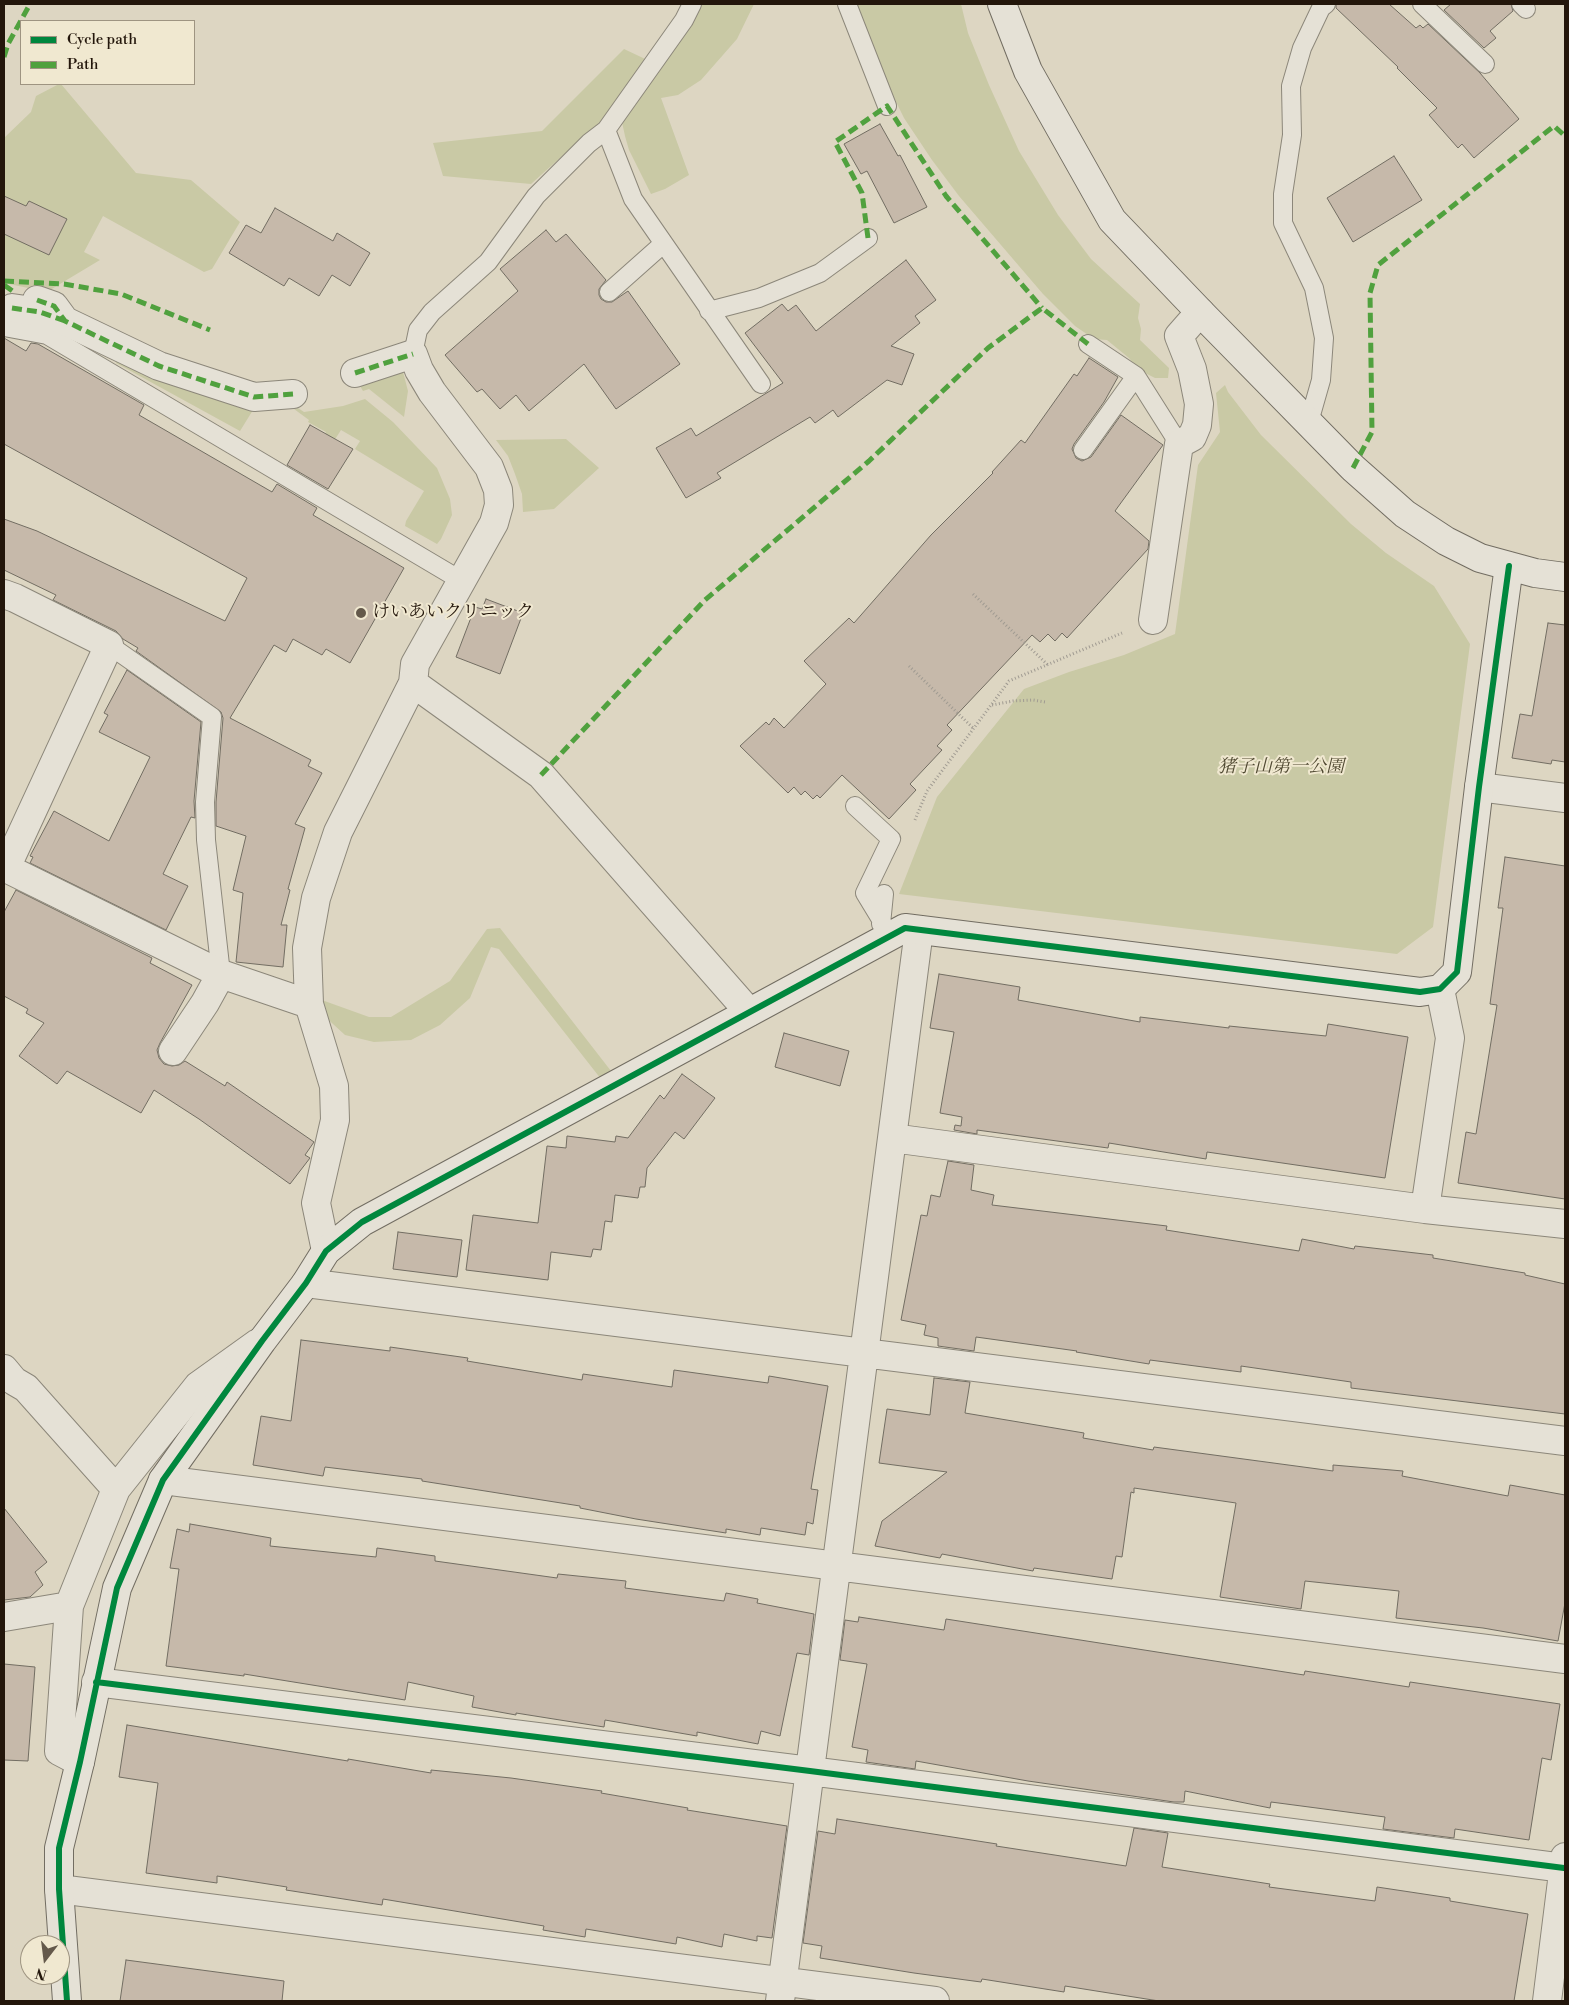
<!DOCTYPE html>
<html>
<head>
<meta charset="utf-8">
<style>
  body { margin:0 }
  #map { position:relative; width:1569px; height:2005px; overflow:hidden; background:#ddd6c2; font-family:"Libre Bodoni",serif }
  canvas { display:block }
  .frame { position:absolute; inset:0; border:5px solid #23160b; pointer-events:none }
  .legend { position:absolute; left:20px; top:20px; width:175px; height:65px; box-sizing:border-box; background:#f0e8d0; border:1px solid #9e9481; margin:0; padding:6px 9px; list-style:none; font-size:15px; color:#23160b }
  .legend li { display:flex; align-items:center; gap:10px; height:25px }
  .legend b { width:25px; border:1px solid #9e9481 }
  .north { position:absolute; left:20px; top:1935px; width:50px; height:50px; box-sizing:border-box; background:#f0e8d0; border:1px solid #9e9481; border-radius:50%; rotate:195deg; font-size:14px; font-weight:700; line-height:20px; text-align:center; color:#23160b }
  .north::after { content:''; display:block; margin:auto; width:18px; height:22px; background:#64594b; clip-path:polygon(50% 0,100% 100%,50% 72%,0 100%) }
</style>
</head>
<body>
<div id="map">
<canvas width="1569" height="2005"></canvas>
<div class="frame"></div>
<ul class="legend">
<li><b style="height:6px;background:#00873e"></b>Cycle path</li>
<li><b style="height:6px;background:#50a13e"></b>Path</li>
</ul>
<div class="north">N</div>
</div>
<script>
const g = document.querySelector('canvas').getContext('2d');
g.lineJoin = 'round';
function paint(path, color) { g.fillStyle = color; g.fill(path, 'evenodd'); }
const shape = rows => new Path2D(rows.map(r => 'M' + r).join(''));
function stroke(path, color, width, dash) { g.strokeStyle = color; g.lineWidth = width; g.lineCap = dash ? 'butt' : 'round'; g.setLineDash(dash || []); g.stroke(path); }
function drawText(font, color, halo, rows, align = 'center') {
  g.font = font + ' "Libre Bodoni","Noto Serif JP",serif'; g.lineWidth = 4; g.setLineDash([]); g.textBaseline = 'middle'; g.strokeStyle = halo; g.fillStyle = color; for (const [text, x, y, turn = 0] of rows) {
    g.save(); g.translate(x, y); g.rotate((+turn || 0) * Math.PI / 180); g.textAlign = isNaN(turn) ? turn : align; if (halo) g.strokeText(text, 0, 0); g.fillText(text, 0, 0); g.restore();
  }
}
const green = shape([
  [700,4,754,4,737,39,701,80,678,95,661,98,689,175,665,189,651,194,629,150,625,136,622,122,630,109,599,123,531,184,443,176,433,143,542,131,624,49,660,66],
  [854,4,961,4,968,33,989,85,1019,151,1058,215,1091,259,1140,304,1138,318,1141,329,1140,340,1169,368,1168,378,1155,378,1139,370,1129,358,1107,340,1094,339,1075,326,1043,294,959,196,932,160,904,118,871,51],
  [59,84,61,84,136,173,191,180,240,222,212,269,204,272,103,216,84,252,100,260,50,290,43,291,9,284,4,280,4,138,31,112,36,96],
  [117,359,253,410,240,431,116,363],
  [403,372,408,391,404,417,369,389,363,391,357,381,358,374],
  [1225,385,1228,392,1261,435,1351,524,1386,553,1434,586,1470,644,1433,927,1397,954,899,894,937,797,1024,689,1069,672,1124,655,1175,634,1198,465,1220,432,1216,393],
  [365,399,393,422,437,468,450,499,452,515,441,539,437,544,405,526,406,521,424,491,355,449,360,441,341,430,318,466,310,461,326,432,308,422,309,420,294,409,298,408,304,412,343,406],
  [566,439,599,468,554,509,523,512,522,494,515,474,508,456,496,440],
  [500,928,611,1071,601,1079,499,949,491,947,470,998,440,1025,411,1040,374,1042,345,1035,321,1013,319,999,369,1017,391,1017,450,981,487,929]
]);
const building = shape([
  [1336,4,1389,4,1416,28,1420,25,1423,28,1428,24,1480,73,1519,119,1474,158,1462,144,1458,148,1429,115,1437,108,1397,68,1398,67,1336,8,1336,4],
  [1451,4,1511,4,1513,11,1490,31,1496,38,1484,48,1444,10,1451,4],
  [880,124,898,156,900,155,927,207,894,223,867,171,861,174,844,144,880,124],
  [1394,156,1422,200,1353,242,1327,198,1394,156],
  [4,196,26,206,29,201,67,219,49,255,4,234,4,196],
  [275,208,333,241,337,233,370,253,350,286,332,275,319,296,289,278,284,286,229,253,246,225,261,233,275,208],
  [546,230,556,242,566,234,606,280,599,289,599,295,601,299,606,302,612,302,628,291,680,364,616,409,584,364,529,411,516,395,500,409,482,389,477,392,445,355,518,291,500,269,546,230],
  [906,260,936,300,915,316,920,323,891,346,914,354,902,385,887,380,838,417,833,410,815,423,810,417,717,473,721,478,686,498,656,448,691,428,696,436,783,383,745,333,782,304,788,311,796,305,816,331,906,260],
  [4,338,26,351,31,343,38,344,144,405,139,415,272,492,277,484,317,508,313,515,404,568,350,663,326,649,322,655,293,639,286,652,274,645,230,718,311,760,308,766,322,773,295,824,305,828,288,889,290,890,281,925,287,925,283,967,236,962,243,893,233,890,246,836,216,826,216,802,223,718,221,712,136,651,138,648,123,639,116,631,53,600,56,595,4,570,4,519,37,531,225,621,247,578,4,444,4,338],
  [1089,358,1118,377,1104,402,1074,444,1072,449,1076,458,1082,461,1091,457,1121,415,1163,445,1115,511,1149,541,1148,549,1067,638,1062,633,1055,641,1048,634,1040,642,1032,635,947,725,952,730,937,746,942,750,910,784,916,790,889,819,842,775,820,798,817,795,813,799,805,791,801,795,794,787,788,793,740,746,766,722,769,725,774,718,784,728,826,684,804,661,849,618,854,623,931,535,993,473,992,472,1021,440,1025,443,1074,374,1077,376,1089,358],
  [310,425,353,449,328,489,287,465,310,425],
  [486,599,523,613,500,674,456,657,475,607,482,609,486,599],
  [1548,623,1565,625,1565,762,1552,760,1551,764,1512,758,1520,714,1532,716,1548,623],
  [127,670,201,722,194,801,195,818,191,817,163,874,188,886,166,930,30,863,33,857,30,856,54,811,109,841,150,757,99,732,108,715,104,713,127,670],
  [1505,857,1565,866,1565,1199,1458,1183,1466,1132,1476,1134,1497,1005,1490,1004,1503,908,1498,908,1505,857],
  [16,890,152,958,150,963,192,985,160,1043,157,1050,159,1058,164,1064,172,1066,179,1065,185,1061,225,1086,227,1082,314,1142,305,1155,310,1158,290,1184,199,1119,154,1090,141,1113,67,1071,57,1084,19,1056,44,1023,26,1013,28,1009,4,996,4,912,16,890],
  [939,974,1020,987,1018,1000,1140,1022,1140,1017,1229,1028,1229,1026,1326,1036,1328,1024,1408,1037,1385,1178,1207,1152,1206,1159,1109,1143,1108,1148,977,1130,977,1134,954,1130,955,1125,961,1126,962,1117,940,1113,954,1032,930,1028,939,974],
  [784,1033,849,1051,840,1086,775,1067,784,1033],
  [682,1074,715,1098,684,1139,675,1132,647,1168,645,1187,640,1187,638,1198,615,1195,612,1222,605,1221,601,1250,593,1249,591,1257,551,1252,548,1280,466,1270,473,1215,538,1223,547,1146,566,1148,567,1136,615,1142,616,1136,628,1138,660,1095,664,1099,682,1074],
  [948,1161,974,1165,971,1190,994,1195,992,1205,1167,1226,1166,1230,1299,1251,1302,1239,1354,1249,1355,1246,1433,1255,1433,1258,1525,1273,1525,1275,1565,1284,1565,1414,1351,1388,1351,1382,1241,1366,1241,1372,1150,1360,1149,1364,1076,1352,1077,1351,976,1337,974,1351,938,1346,938,1338,924,1335,926,1325,901,1320,921,1215,927,1216,931,1195,940,1197,948,1161],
  [398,1232,462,1240,457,1277,393,1269,398,1232],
  [301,1340,390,1351,390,1347,468,1358,467,1361,582,1380,583,1374,672,1387,674,1370,768,1383,769,1376,828,1386,811,1489,818,1490,813,1524,807,1522,805,1535,761,1528,760,1535,726,1529,726,1533,636,1519,580,1508,580,1506,422,1481,422,1479,325,1467,323,1476,253,1465,261,1416,291,1421,301,1340],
  [934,1378,970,1382,965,1413,1084,1433,1083,1438,1153,1450,1154,1447,1333,1471,1333,1465,1403,1471,1402,1476,1508,1496,1510,1485,1565,1495,1565,1603,1558,1641,1483,1628,1396,1618,1399,1591,1305,1581,1301,1609,1220,1597,1236,1503,1134,1488,1134,1493,1131,1492,1122,1557,1116,1556,1112,1579,1034,1568,1033,1571,942,1554,940,1558,875,1546,882,1521,947,1472,879,1463,887,1409,930,1415,934,1378],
  [4,1508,47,1562,35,1572,43,1585,30,1597,4,1600,4,1508],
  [190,1524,271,1538,270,1546,376,1557,377,1548,435,1556,435,1561,557,1578,558,1574,626,1581,625,1588,724,1601,726,1593,758,1599,757,1603,814,1614,809,1655,797,1653,780,1736,761,1731,758,1744,697,1732,697,1736,605,1720,604,1727,516,1713,516,1715,472,1707,474,1696,408,1682,405,1700,244,1674,244,1676,166,1666,179,1569,170,1568,177,1529,189,1532,190,1524],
  [859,1617,944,1630,946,1619,1304,1675,1305,1671,1409,1687,1410,1682,1560,1704,1551,1760,1542,1758,1529,1840,1455,1829,1454,1838,1383,1829,1385,1817,1271,1802,1270,1808,1185,1791,1184,1802,1174,1802,1028,1781,916,1761,915,1769,866,1762,868,1750,852,1747,867,1664,840,1660,845,1620,858,1622,859,1617],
  [4,1664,35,1667,28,1761,4,1760,4,1664],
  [127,1725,348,1761,348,1759,431,1773,431,1770,511,1778,602,1791,601,1793,688,1808,687,1810,787,1826,772,1938,757,1936,757,1941,724,1934,722,1947,677,1937,676,1944,586,1929,585,1937,543,1930,544,1926,383,1899,382,1905,286,1890,287,1887,217,1876,217,1883,146,1873,158,1783,119,1777,127,1725],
  [837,1819,997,1844,996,1846,1126,1866,1134,1828,1168,1833,1162,1867,1270,1884,1269,1887,1375,1901,1377,1887,1450,1898,1450,1901,1528,1914,1514,2001,1159,2001,1065,1986,1064,1992,982,1979,981,1982,914,1973,820,1958,822,1946,803,1943,818,1831,835,1834,837,1819],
  [126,1960,284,1981,282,2001,120,2001,126,1960]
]);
const path = shape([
  [973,594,1048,665],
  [909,666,973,728],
  [992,705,1013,701,1033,700,1045,702],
  [915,820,927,791,1009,681,1122,633]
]);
const lane = shape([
  [847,4,887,106],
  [1422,4,1485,64],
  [1521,4,1526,9],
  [606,130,633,199,761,384],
  [609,292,663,244],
  [709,311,759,298,820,273,868,238],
  [4,327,47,335,462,581],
  [1088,344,1136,376,1179,444],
  [413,354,418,330,432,312,488,262,536,196,589,143,606,130,684,20,692,4],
  [1309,422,1321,380,1324,338,1314,288,1283,223,1283,194,1292,135,1291,86,1302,48,1321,8,1326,4],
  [1083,450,1136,376],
  [109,645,212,717,205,802,206,840,221,974],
  [855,806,891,839,865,893,882,921],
  [881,924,884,894]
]);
const street = shape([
  [37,300,54,306,65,321,159,366,254,397,293,394],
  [12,308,40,312,56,318],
  [355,373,413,354,419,370,432,392,489,467,498,490,499,505,494,523,415,664,413,683,541,775,749,1012],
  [4,594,15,598,109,645,6,868,221,974,309,1004],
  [1153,620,1179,444,1192,437,1197,425,1199,404,1192,369,1179,336,1200,312],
  [1479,787,1565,798],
  [173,1051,205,1003,221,974],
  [892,1138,1425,1209,1565,1224],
  [1425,1209,1450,1038,1440,989],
  [326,1251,316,1203,335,1120,334,1086,309,1004,307,948,316,898,338,832,413,683],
  [306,1283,1565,1441],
  [4,1369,14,1381,26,1388,116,1489],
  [163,1480,1565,1659],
  [4,1617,69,1606],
  [96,1682,810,1771,1564,1868],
  [80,1762,59,1751,69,1606,116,1489,198,1386,258,1343],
  [59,1889,935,2001],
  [780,2001,919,930],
  [1547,2001,1565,1857]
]);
const secondary = shape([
  [1002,4,1028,71,1112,220,1200,312,1353,468,1405,514,1446,541,1480,558,1535,573,1565,577],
  [67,2001,59,1889,59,1848,80,1762,117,1588,163,1480,262,1341,306,1283,326,1251,362,1222,905,928,1420,992,1440,989,1457,972,1479,787,1509,566]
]);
const quiet = shape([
  [4,57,8,44,30,4],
  [868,238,862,193,835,142,887,106,946,196,1042,308],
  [4,281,64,284,121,294,210,330],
  [4,285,14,292],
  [37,300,54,306,65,321,159,366,254,397,293,394],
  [12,308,40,312,65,321],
  [355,373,413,354],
  [1353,468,1372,432,1370,293,1378,265,1554,126,1565,136],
  [541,775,705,600,869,461,988,348,1042,308,1088,344]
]);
const cycleway = shape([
  [96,1682,810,1771,1564,1868],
  [67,2001,59,1889,59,1848,80,1762,117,1588,163,1480,262,1341,306,1283,326,1251,362,1222,905,928,1420,992,1440,989,1457,972,1479,787,1509,566]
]);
const markers = [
  [361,613,6,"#64594b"]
];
const poiNames = [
  ["けいあいクリニック",372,613]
];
const parkNames = [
  ["猪子山第一公園",1281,768]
];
paint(green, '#c9c9a5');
paint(building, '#c6b9aa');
stroke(building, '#726d62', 1);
stroke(lane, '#8c877a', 20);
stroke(street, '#8c877a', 30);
stroke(secondary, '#726d62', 30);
stroke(path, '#a09b92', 3, [1, 2.5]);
stroke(lane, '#e5e1d6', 18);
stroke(street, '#e5e1d6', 28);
stroke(secondary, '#e5e1d6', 28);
stroke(quiet, '#50a13e', 5, [10, 5]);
stroke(cycleway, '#00873e', 6);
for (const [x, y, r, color] of markers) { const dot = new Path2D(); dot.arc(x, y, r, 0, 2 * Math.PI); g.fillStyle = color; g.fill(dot); stroke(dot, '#f0e8d0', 2); }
drawText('18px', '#23160b', '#f0e8d0', poiNames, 'left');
drawText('italic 18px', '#504932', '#f0e8d0', parkNames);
</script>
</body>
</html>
